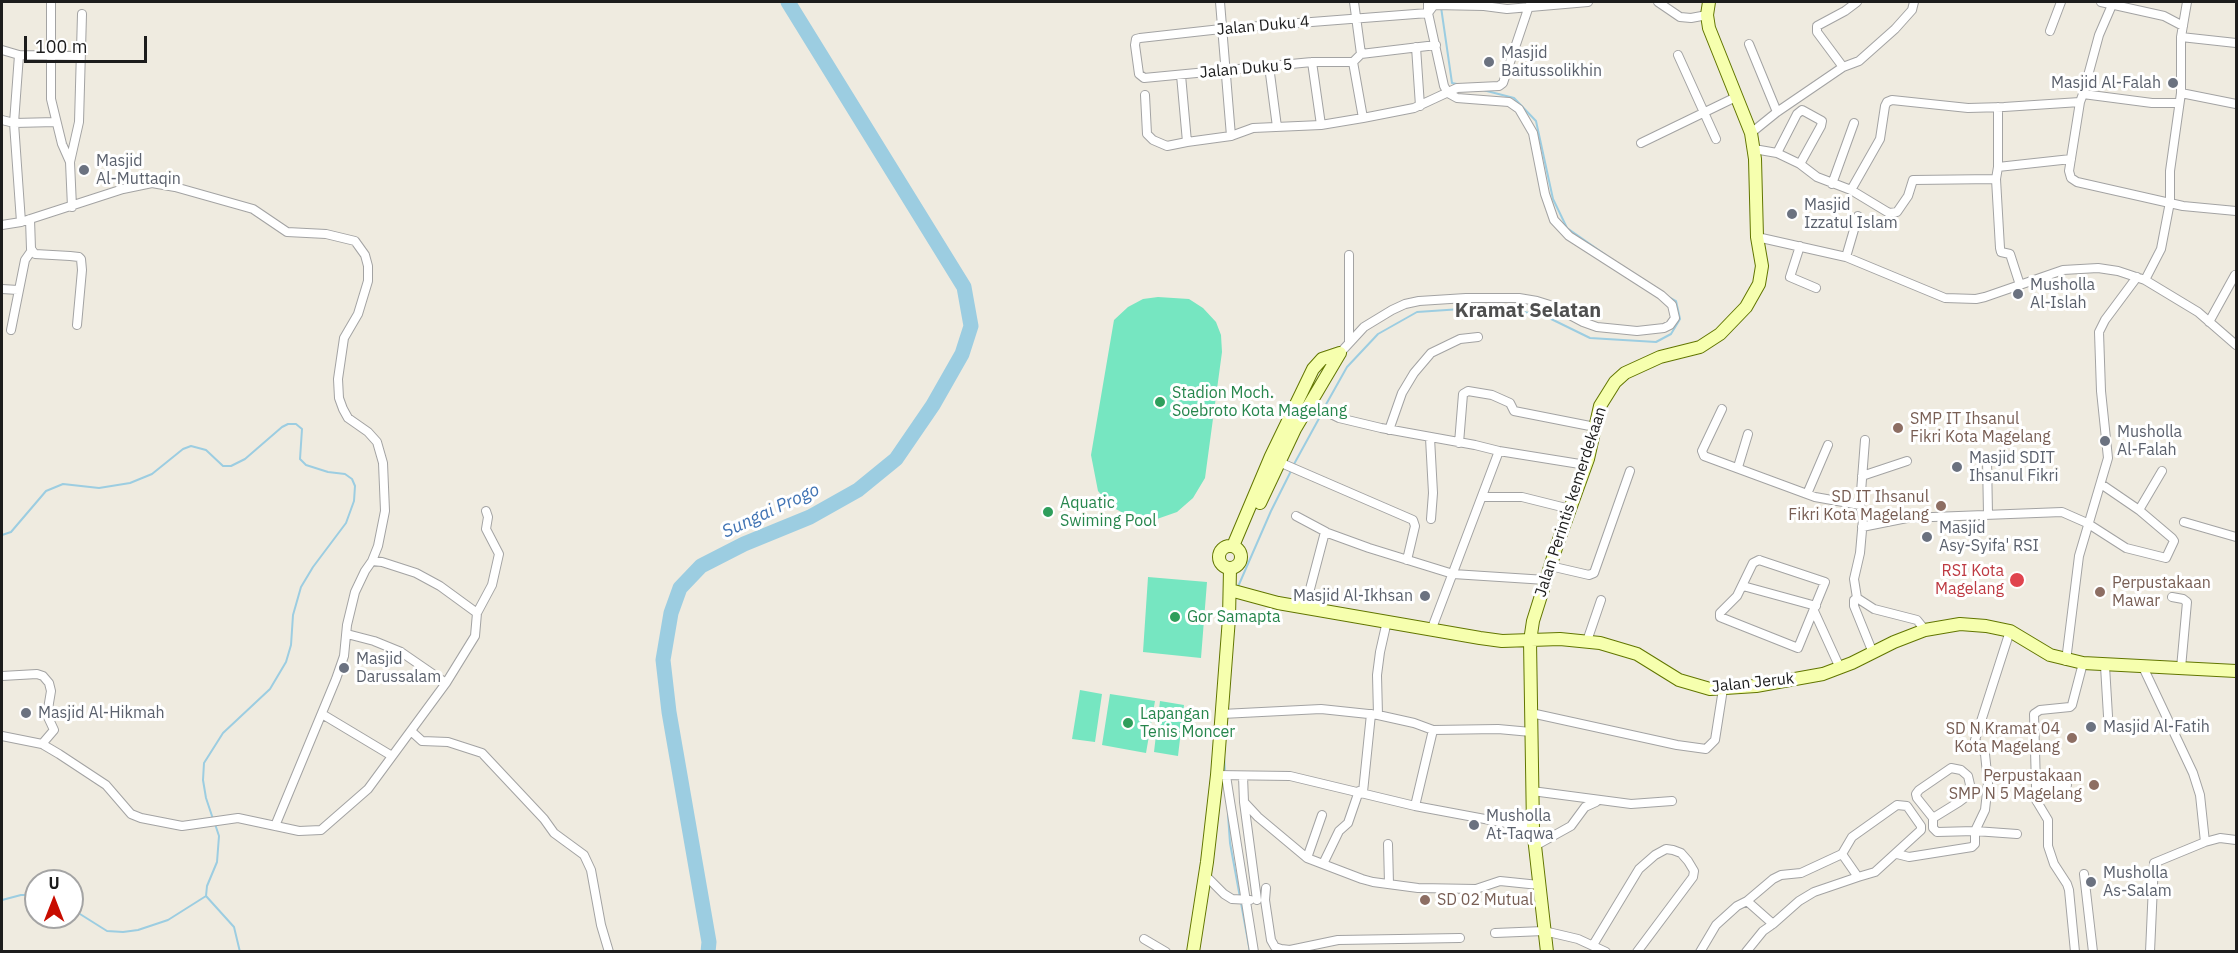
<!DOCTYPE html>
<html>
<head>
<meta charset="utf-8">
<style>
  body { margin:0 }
  #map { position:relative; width:2238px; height:953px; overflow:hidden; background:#efebe0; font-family:"IBM Plex Sans",sans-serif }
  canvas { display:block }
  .frame { position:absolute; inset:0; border:3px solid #1c1c1c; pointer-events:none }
  .north { position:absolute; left:24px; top:869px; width:60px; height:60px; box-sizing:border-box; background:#fff; border:2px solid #a4a4a4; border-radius:50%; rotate:0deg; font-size:16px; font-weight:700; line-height:24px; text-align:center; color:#1c1c1c }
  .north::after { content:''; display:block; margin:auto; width:21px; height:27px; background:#c80c00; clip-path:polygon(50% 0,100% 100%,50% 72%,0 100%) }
  .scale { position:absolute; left:24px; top:36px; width:123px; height:27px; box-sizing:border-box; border:3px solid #1c1c1c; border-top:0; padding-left:8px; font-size:18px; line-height:21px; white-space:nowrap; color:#1c1c1c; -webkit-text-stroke:4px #fff; paint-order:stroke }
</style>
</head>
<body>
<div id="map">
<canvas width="2238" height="953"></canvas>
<div class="frame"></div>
<div class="north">U</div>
<div class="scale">100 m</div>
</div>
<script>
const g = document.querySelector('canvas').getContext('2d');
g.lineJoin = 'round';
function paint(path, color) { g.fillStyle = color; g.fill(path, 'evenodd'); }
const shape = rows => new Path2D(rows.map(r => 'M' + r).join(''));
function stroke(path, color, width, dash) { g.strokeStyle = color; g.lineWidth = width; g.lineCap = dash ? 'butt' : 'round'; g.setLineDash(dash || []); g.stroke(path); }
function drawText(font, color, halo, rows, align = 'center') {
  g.font = font + ' "IBM Plex Sans",sans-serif'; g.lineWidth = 6; g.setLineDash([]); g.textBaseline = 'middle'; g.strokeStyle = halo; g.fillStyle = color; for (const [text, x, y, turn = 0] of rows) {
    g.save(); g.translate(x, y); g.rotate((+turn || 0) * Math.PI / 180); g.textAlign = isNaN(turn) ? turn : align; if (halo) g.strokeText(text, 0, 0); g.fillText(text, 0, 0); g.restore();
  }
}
const pitch = shape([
  [1158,297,1189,299,1203,308,1216,322,1221,335,1222,352,1205,478,1193,498,1177,512,1157,519,1142,520,1127,515,1112,507,1098,491,1091,455,1114,320,1128,307,1143,299],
  [1148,577,1207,582,1201,658,1143,652],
  [1080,690,1102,694,1095,742,1072,739],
  [1110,694,1155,701,1146,753,1102,745],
  [1160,701,1184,705,1178,756,1154,752]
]);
const stream = shape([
  [1441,7,1452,83,1457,84],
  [1483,90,1514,98,1536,121,1553,199,1567,228,1610,258],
  [1324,408,1347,367,1378,334,1417,312,1491,307,1543,315,1590,338,1656,342,1671,334,1680,319,1676,301,1667,296],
  [1293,466,1322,413],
  [2,535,11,532,46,491,63,484,99,488,130,483,152,474,183,449,191,446,206,450,223,466,231,466,245,459,282,427,288,424,296,424,302,429,300,459,306,465,328,472,345,474,352,479,355,486,354,501,346,523,313,567,301,587,293,615,291,645,286,662,270,689,223,733,204,763,203,780,206,798,213,819],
  [1237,589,1271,511,1291,471],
  [1224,755,1225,773],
  [1228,815,1230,843,1250,952],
  [215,824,219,836,217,862,207,886,206,896,234,927,240,952],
  [2,900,21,895,36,895],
  [72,909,107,931,123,932,138,930,168,920,206,896]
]);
const river = shape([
  [708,952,709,942,669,712,663,660,671,613,680,588,701,566,744,544,810,517,858,490,896,459,933,405,962,354,971,326,964,287,788,2]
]);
const street = shape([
  [51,2,51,99,62,144,70,162],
  [1220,2,1231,136],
  [1354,2,1361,54,1353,62,1363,118],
  [1658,2,1680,17,1691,18,1707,15],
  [2101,2,2164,16,2183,26],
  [2050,31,2061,2],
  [2181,37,2236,43],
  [1749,44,1777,112],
  [1416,47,1420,106],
  [2,50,19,55,80,56],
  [1361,54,1436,45],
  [19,55,14,123,21,222],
  [1678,55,1716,139],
  [1312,62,1321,125],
  [1353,62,1312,62,1144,78,1139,74,1135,45,1136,39,1140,38,1221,29,1428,13,1434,5,1484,6,1507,9,1588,2],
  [1269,66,1277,127],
  [1843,67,1817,32,1817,26,1845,11,1857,2],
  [1181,75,1187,142,1231,136,1253,128,1321,125,1363,118,1414,108,1457,88,1499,86,1503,83,1529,6],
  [2181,93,2236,104],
  [2083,94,2099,35,2112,5],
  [1145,95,1147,134,1153,140,1167,146,1187,142],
  [2080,102,2069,171,2071,178,2077,182,2183,206,2236,211],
  [1998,107,1998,167],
  [2,120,14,123,56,122],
  [1751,133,1777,112,1843,67,1859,61,1895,29,1912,10,1914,2],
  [1641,143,1736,97],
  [1754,149,1777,153,1797,114,1802,110,1822,121,1821,126,1800,164],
  [1777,153,1800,164,1817,177,1851,190,1889,213,1897,212,1908,196,1913,180,1996,179],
  [1832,184,1854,123],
  [1851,190,1880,139,1885,106,1887,102,1892,100,1968,108,2004,107,2080,102,2083,94,2152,103,2179,103],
  [72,207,70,162,79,122,82,14],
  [30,219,31,249,35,254,70,256,79,257,81,259,82,270,77,325],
  [2,225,21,222,123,189,152,183,175,187,253,209,287,232,326,234,355,241,365,255,368,266,368,281,358,314,344,338,338,379,339,398,343,409,348,418,368,432,377,442,383,463,385,511,378,546,372,561],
  [1757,237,1846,257,1945,298,1976,299,1985,297,2063,270,2098,268,2118,271,2145,280,2198,312,2236,345],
  [1800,246,1790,277,1816,288],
  [1846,257,1858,216],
  [2145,280,2161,249,2170,202,2170,171,2181,93,2181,37,2187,2],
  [2020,285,2010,254,2001,252,2000,248,1996,179,1998,167,2071,159],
  [2,289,18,290],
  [2209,322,2235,275],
  [11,330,25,260,32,250],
  [1349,342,1349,255],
  [1340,353,1364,327,1392,310,1405,304,1419,301,1466,298,1519,298,1537,301,1553,306,1583,322,1597,327,1637,331,1664,328,1670,325,1675,318,1672,305,1661,295,1569,236,1554,220,1545,194,1533,133,1519,109,1509,102,1457,98,1448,93,1444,86,1428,13,1428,2],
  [1310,404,1339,418,1381,428,1475,445,1499,451,1586,465],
  [1722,409,1702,451,1704,456,1815,497,1860,505],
  [1389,430,1402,393,1414,373,1431,353,1460,339,1478,337],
  [1430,438,1433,493,1431,519],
  [1865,440,1860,505,1863,519,1860,553,1854,579,1857,598,1874,609,1917,620,1925,630],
  [1459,443,1463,394,1468,391,1492,395,1510,403,1514,411,1595,427],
  [1987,460,1988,514],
  [1279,462,1413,520,1415,526,1407,560],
  [1738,467,1748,434],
  [1862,476,1907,461],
  [1807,494,1828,445],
  [1482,497,1522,497,1570,509],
  [2139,510,2162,471],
  [1296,516,1326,532],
  [2184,522,2236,537],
  [1862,527,1907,518,2062,512,2087,523,2126,548,2166,558,2174,541,2172,538,2139,510,2101,484],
  [1759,560,1825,582,1798,648,1720,617,1720,613,1737,596,1753,563,1759,560],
  [1550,566,1589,575,1594,573,1630,471],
  [1743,586,1816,606],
  [2172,597,2183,599,2187,602,2181,668],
  [1857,598,1854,600,1854,606,1873,653],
  [1305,608,1325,532,1369,548,1453,574,1546,580],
  [1814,611,1840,668],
  [477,613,492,585,499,554,486,529,488,517,486,511],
  [1432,628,1499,451],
  [347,634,374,641,401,652,446,683],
  [1587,641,1601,600],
  [2066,661,2079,556,2108,458,2101,391,2099,332,2105,320,2137,277],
  [2105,666,2108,716],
  [2143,667,2193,773,2200,795,2205,842,2154,863,2150,952],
  [2,676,37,674,43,676,49,683,51,691,47,715,54,730,42,744],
  [1531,713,1677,745,1706,749,1715,740,1723,689],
  [322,714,392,756],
  [1222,714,1321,709,1378,715,1414,723,1433,730,1498,729,1531,732],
  [1378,715,1377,675,1380,652,1387,621],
  [411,731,422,741,448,742,482,753,544,819,554,833,584,855,591,870,601,925,609,952],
  [2,736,42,744,59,754,106,785,131,814,141,818,182,826,238,818,299,831,321,830,368,789,446,683,475,636,477,613,440,586,416,573,382,562,372,561,365,571,355,592,347,625,344,656,336,679,275,826],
  [1217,775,1290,776,1415,806,1533,828],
  [1226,776,1254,952],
  [1243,776,1244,802,1258,817,1307,858,1362,879,1373,882,1418,888,1476,889,1500,881,1539,885],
  [2067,785,2036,786,2034,714,2040,710,2070,707,2072,705,2083,663],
  [2036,786,2036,800,2048,820,2048,846,2054,864,2067,884,2069,890,2075,952],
  [1532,791,1631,804,1672,801],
  [1363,792,1371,714],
  [1244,802,1257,900],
  [1415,806,1433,730],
  [1933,818,1959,802,1967,796,1971,789,1968,776,1961,770,1951,768,1919,790,1916,794,1917,798,1933,818,1933,828,1937,832,1975,831,1985,810,1988,783,1985,754,1975,740,2010,631],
  [2205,842,2220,838,2236,840],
  [1388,844,1389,884],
  [1535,846,1571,826,1585,807,1596,802],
  [1897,854,1909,857,1972,847,1975,844,1975,831,2017,834],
  [1307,858,1322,815],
  [1323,864,1339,831,1348,823,1359,791],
  [2084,874,2093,952],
  [1205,875,1224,894,1232,899,1250,900],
  [1266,888,1265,900,1271,940,1275,947,1281,949,1290,950,1338,940,1460,938],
  [1773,924,1799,901,1814,892,1858,877],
  [1495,933,1544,931,1578,939,1606,952],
  [1144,939,1166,952],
  [1593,945,1639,869,1655,855,1666,849,1673,850,1681,853,1688,861,1694,871,1693,877,1637,952],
  [1700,952,1716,925,1737,906,1747,901,1773,879,1781,875,1801,873,1842,854,1852,837,1897,805,1907,806,1921,826,1921,830,1875,872,1858,877,1842,854],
  [1746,952,1763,931,1773,924,1747,901]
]);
const secondary = shape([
  [1260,503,1295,429,1340,353],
  '1219 557a11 11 0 1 1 22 0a11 11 0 1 1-22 0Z',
  [1233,546,1271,456,1313,369,1322,359,1340,353],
  [1230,590,1278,603,1480,638,1502,641,1560,639,1600,643,1637,654,1679,680,1710,689,1756,686,1823,674,1852,663,1894,642,1925,630,1960,624,1986,626,2010,631,2050,655,2083,663,2236,671],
  [1193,952,1207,862,1217,775,1229,618,1230,569],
  [1547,952,1533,828,1530,641,1533,621,1556,548,1588,459,1600,406,1615,382,1625,373,1660,357,1700,347,1720,334,1746,307,1759,284,1762,266,1757,237,1755,159,1751,133,1709,28,1707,15,1709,2]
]);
const markers = [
  [1489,62,6,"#6b7280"],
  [2173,83,6,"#6b7280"],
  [84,170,6,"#6b7280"],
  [1792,214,6,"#6b7280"],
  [2018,294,6,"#6b7280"],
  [1160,402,6,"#2e9e5b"],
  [1898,428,6,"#8d6e63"],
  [2105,441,6,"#6b7280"],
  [1957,467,6,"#6b7280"],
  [1941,506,6,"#8d6e63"],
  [1048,512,6,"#2e9e5b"],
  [1927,537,6,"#6b7280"],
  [2017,580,8,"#e0444e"],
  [2100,592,6,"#8d6e63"],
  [1425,596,6,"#6b7280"],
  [1175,617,6,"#2e9e5b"],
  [344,668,6,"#6b7280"],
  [26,713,6,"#6b7280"],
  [1128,723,6,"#2e9e5b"],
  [2091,727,6,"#6b7280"],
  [2072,738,6,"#8d6e63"],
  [2094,785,6,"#8d6e63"],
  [1474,825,6,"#6b7280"],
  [2091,882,6,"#6b7280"],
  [1425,900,6,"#8d6e63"]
];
const streetNames = [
  ["Jalan Duku 4",1263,26,-5],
  ["Jalan Duku 5",1246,69,-5],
  ["Jalan Perintis kemerdekaan",1571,502,-72],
  ["Jalan Jeruk",1753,683,-6]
];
const worshipNames = [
  ["Masjid",1501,53],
  ["Baitussolikhin",1501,71],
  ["Masjid Al-Falah",2161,83,"right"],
  ["Masjid",96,161],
  ["Al-Muttaqin",96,179],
  ["Masjid",1804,205],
  ["Izzatul Islam",1804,223],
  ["Musholla",2030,285],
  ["Al-Islah",2030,303],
  ["Musholla",2117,432],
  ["Al-Falah",2117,450],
  ["Masjid SDIT",1969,458],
  ["Ihsanul Fikri",1969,476],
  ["Masjid",1939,528],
  ["Asy-Syifa' RSI",1939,546],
  ["Masjid Al-Ikhsan",1413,596,"right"],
  ["Masjid",356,659],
  ["Darussalam",356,677],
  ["Masjid Al-Hikmah",38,713],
  ["Masjid Al-Fatih",2103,727],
  ["Musholla",1486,816],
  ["At-Taqwa",1486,834],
  ["Musholla",2103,873],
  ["As-Salam",2103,891]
];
const leisureNames = [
  ["Stadion Moch.",1172,393],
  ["Soebroto Kota Magelang",1172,411],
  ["Aquatic",1060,503],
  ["Swiming Pool",1060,521],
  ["Gor Samapta",1187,617],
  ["Lapangan",1140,714],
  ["Tenis Moncer",1140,732]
];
const educationNames = [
  ["SMP IT Ihsanul",1910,419],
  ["Fikri Kota Magelang",1910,437],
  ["SD IT Ihsanul",1929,497,"right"],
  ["Fikri Kota Magelang",1929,515,"right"],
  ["Perpustakaan",2112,583],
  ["Mawar",2112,601],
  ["SD N Kramat 04",2060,729,"right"],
  ["Kota Magelang",2060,747,"right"],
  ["Perpustakaan",2082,776,"right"],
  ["SMP N 5 Magelang",2082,794,"right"],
  ["SD 02 Mutual",1437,900]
];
const healthNames = [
  ["RSI Kota",2004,571],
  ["Magelang",2004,589]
];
const waterNames = [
  ["Sungai Progo",771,511,-25]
];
const quarterNames = [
  ["Kramat Selatan",1528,311]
];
paint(pitch, '#76e6c1');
stroke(stream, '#9ccde1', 2);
stroke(river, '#9ccde1', 15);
stroke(street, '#a3a3a3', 10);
stroke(secondary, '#627600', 14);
stroke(street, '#fff', 8);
stroke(secondary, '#f6ffae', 12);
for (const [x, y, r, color] of markers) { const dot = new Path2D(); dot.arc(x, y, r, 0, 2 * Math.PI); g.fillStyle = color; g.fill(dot); stroke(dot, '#fff', 2); }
drawText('16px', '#1c1c1c', '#fff', streetNames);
drawText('16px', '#5b616d', '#fff', worshipNames, 'left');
drawText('16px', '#27864d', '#fff', leisureNames, 'left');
drawText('16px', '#785e54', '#fff', educationNames, 'left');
drawText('16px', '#be3a42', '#fff', healthNames, 'right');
drawText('italic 18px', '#4073b3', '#fff', waterNames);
drawText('bold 20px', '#4f4f4f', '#fff', quarterNames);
</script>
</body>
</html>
